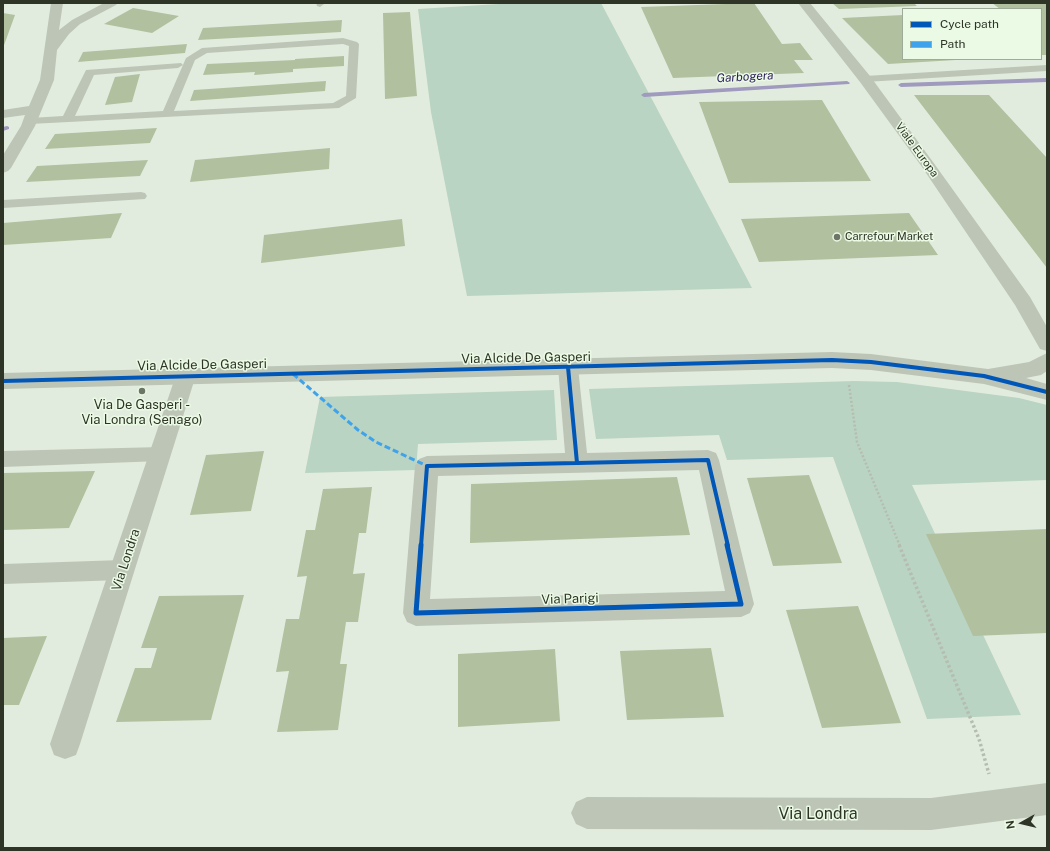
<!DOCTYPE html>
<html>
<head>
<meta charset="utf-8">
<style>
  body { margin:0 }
  #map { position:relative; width:1050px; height:851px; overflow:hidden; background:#e2ecde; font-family:"Public Sans",sans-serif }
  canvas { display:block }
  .frame { position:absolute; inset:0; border:4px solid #2e3526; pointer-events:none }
  .legend { position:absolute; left:902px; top:8px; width:140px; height:52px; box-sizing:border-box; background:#ebfae5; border:1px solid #9fab99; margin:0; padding:5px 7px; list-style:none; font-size:12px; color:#2e3526 }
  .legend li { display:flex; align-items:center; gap:8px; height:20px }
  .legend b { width:20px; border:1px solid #9fab99 }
  .north { position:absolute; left:1002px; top:803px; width:40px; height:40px; -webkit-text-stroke:3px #ebfae5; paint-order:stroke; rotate:262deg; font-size:11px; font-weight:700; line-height:16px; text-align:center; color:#2e3526 }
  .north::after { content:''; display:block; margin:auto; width:14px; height:18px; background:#2e3526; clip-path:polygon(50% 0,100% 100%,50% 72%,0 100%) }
</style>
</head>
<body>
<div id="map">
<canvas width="1050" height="851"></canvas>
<div class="frame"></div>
<ul class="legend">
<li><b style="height:5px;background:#0057b8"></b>Cycle path</li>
<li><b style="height:5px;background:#3ea3eb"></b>Path</li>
</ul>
<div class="north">N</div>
</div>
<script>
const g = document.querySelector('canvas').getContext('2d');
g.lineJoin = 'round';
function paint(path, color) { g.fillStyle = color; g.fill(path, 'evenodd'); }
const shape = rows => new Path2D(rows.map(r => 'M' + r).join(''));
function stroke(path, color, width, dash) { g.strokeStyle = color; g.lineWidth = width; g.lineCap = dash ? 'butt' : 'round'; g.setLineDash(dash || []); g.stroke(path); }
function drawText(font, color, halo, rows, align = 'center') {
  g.font = font + ' "Public Sans",sans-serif'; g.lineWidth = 3; g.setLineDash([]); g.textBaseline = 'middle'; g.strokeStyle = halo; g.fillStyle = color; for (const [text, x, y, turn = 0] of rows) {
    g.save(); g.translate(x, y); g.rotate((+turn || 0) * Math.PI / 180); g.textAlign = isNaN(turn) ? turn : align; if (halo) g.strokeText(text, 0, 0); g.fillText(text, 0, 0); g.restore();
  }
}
const green = shape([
  [515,3,601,3,752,288,467,296,431,112,418,9],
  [854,381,897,382,1019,398,1047,405,1047,480,912,485,1021,715,927,719,833,457,727,460,719,435,596,439,589,389],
  [554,390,557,440,418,444,416,470,305,473,320,397]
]);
const stream = shape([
  [1047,78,1047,82,901,87,898,85,901,83,1047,78],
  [847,81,850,83,849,84,644,97,641,95,644,93,847,81],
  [7,126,9,127,9,129,3,131,3,127,7,126]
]);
const building = shape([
  [754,3,782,44,800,43,813,60,794,60,804,73,673,78,641,7],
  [832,3,914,3,917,6,839,9],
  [992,3,1047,3,1047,55,1041,55,1041,9,1000,9],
  [133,8,179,16,152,33,104,24],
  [410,12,417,96,385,99,383,13],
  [3,13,15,15,3,48],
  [903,15,903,59,956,59,956,60,888,64,842,18],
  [342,20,341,32,198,40,203,28],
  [187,44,185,53,78,62,83,52],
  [344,56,344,66,293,69,293,72,254,75,255,72,203,75,207,64,295,60,295,59],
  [140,74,132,102,105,105,115,77],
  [326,81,325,91,190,101,194,90],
  [914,95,989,95,1047,158,1047,268],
  [822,100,871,181,729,183,699,102],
  [157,128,150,143,45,149,55,134],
  [330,148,329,169,190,182,195,160],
  [148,160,140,176,26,182,37,166],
  [122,213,111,238,3,245,3,223],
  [909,213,938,255,759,262,741,219],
  [402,219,405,246,261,263,264,235],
  [264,451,251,511,190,515,206,455],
  [95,471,69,528,3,530,3,473],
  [809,475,842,563,773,566,747,478],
  [677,477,690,535,470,543,471,484],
  [372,487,366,533,359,533,353,574,365,573,358,622,346,622,340,664,347,664,338,730,277,732,289,671,276,672,286,619,299,619,307,576,297,577,306,530,315,530,323,489],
  [1047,529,1047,633,973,636,926,534],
  [244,595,211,720,116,722,135,668,151,668,157,648,141,648,159,596],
  [858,606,901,723,822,728,786,610],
  [47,636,19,705,3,705,3,638],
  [711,648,724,717,627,720,620,651],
  [555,649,560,721,458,727,458,654]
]);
const pathFar1 = shape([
  [849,385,857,442,900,546]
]);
const path = shape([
  [899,545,979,739,989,774]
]);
const service = shape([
  [316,3,324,3,324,4,320,7,317,6,316,3],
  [343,38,357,42,359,44,356,98,339,108,30,124,25,121,30,118,63,116,86,70,181,63,183,65,178,68,94,75,75,116,163,111,186,58,202,48,343,38],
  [343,44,349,46,346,96,333,103,174,111,195,60,207,53,343,44],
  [1047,65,1047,71,865,82,860,79,865,76,1047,65],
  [141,192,145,193,147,196,145,199,3,208,3,200,141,192],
  [161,447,167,449,170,454,167,459,161,461,3,467,3,451,161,447],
  [122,560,129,563,132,570,129,577,122,580,3,584,3,564,122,560]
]);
const minor = shape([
  [51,3,63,3,59,30,72,20,104,3,118,3,116,5,80,24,69,34,57,50,54,80,35,126,11,168,8,171,3,173,3,155,21,126,25,115,3,118,3,110,29,106,40,80,51,3],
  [798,3,810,3,870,76,933,162,1030,297,1047,327,1047,351,1040,349,1015,305,922,167,860,82,798,3],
  [568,359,575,361,578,367,587,453,708,450,716,453,719,460,754,604,750,613,741,617,416,626,407,622,403,613,415,466,419,459,427,456,565,453,558,367,561,361,568,359],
  [699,470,725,591,430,599,438,476,699,470],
  [186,367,193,369,196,375,80,744,76,755,65,759,54,755,50,744,176,375,179,369,186,367],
  [1047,783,1047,815,931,830,587,829,576,824,571,813,576,802,587,797,931,798,1047,783]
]);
const tertiary = shape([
  [832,352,871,354,988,369,1029,362,1047,353,1047,371,1041,375,1026,378,1047,384,1047,400,984,384,871,370,832,368,3,389,3,373,832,352]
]);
const quiet = shape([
  [293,374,358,430,376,442,427,466]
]);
const cyclewayFar1 = shape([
  [568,367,577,463],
  [3,381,832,360,871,362,984,376,1047,392],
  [577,463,708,460,728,546],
  [421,546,427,466,577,463]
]);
const cycleway = shape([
  [421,545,416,613,741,604,727,545]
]);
const markers = [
  [837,237,4,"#6d7566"],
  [142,391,4,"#6d7566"]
];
const farStreetnames = [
  ["Viale Europa",917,150,54]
];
const farPoinames = [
  ["Carrefour Market",845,237]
];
const farWaternames = [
  ["Garbogera",745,77,-3]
];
const streetNames = [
  ["Via Alcide De Gasperi",526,358,-1],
  ["Via Alcide De Gasperi",202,365,-1],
  ["Via Londra",126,560,-72],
  ["Via Parigi",570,599,-2]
];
const poiNames = [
  ["Via De Gasperi -",142,405],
  ["Via Londra (Senago)",142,420]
];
const nearStreetnames = [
  ["Via Londra",818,814]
];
paint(green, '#b9d4c2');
paint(stream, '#9f9abe');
paint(building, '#b1c09f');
stroke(pathFar1, '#b5bdb0', 2.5, [2, 2]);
stroke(path, '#b5bdb0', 3.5, [2.5, 2.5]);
paint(service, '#bdc5b7');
paint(minor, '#bdc5b7');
paint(tertiary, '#bdc5b7');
stroke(quiet, '#3ea3eb', 3, [6, 3]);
stroke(cyclewayFar1, '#0057b8', 4);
stroke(cycleway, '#0057b8', 5);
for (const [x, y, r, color] of markers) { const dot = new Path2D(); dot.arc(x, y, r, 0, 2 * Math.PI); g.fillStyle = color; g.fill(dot); stroke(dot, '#ebfae5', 1.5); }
drawText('11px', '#2e3526', '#ebfae5', farStreetnames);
drawText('11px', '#2e3526', '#ebfae5', farPoinames, 'left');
drawText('italic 12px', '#281b58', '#ebfae5', farWaternames);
drawText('13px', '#2e3526', '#ebfae5', streetNames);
drawText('13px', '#2e3526', '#ebfae5', poiNames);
drawText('16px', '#2e3526', '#ebfae5', nearStreetnames);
</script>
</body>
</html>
